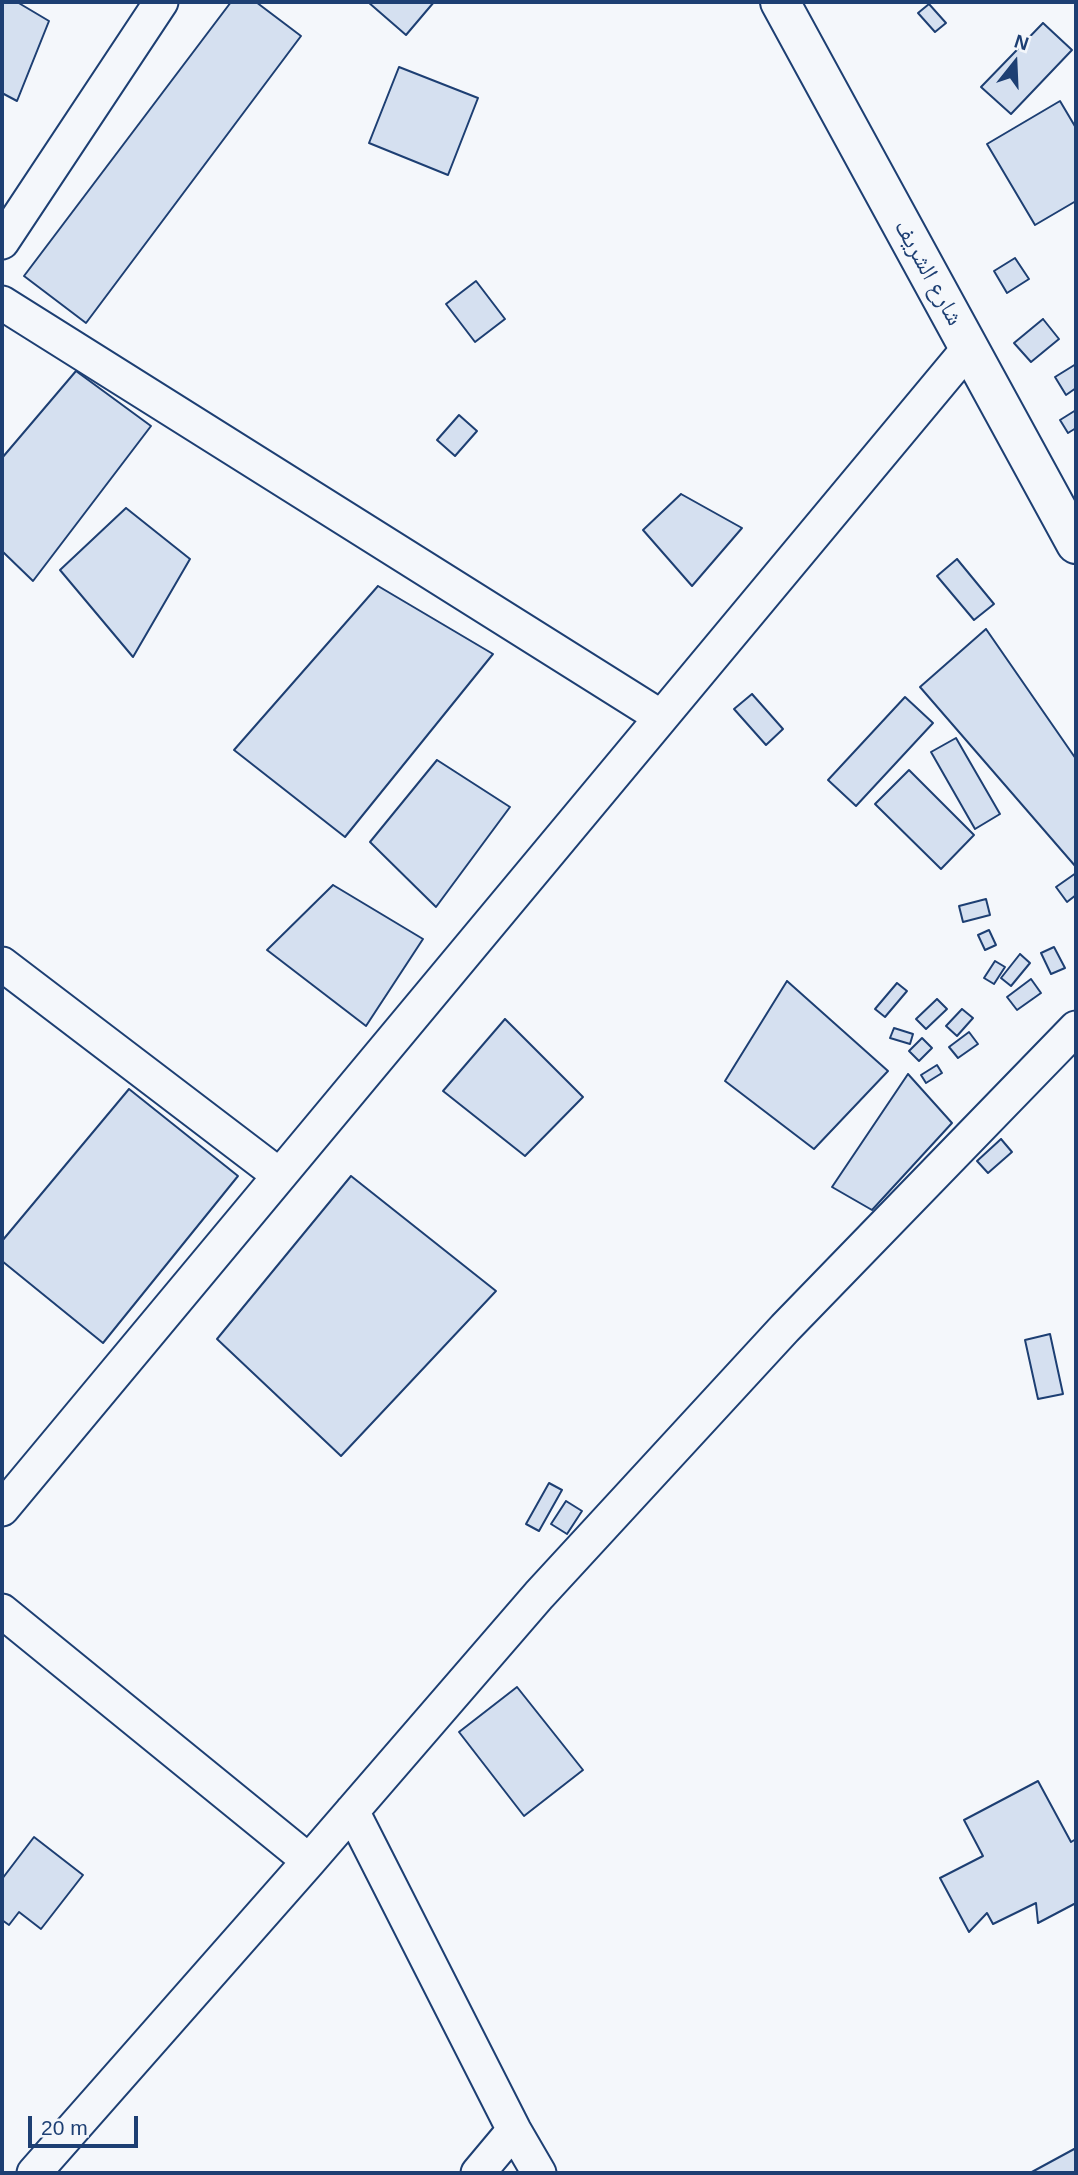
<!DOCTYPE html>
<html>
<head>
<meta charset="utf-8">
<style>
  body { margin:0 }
  #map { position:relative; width:1078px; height:2175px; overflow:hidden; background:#f4f7fb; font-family:Helvetica,sans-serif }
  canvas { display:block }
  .frame { position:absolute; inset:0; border:4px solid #1d3f73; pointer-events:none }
  .north { position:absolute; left:980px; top:28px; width:70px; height:70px; -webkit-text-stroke:5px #f4f7fb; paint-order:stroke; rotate:18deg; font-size:19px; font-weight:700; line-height:28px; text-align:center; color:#1d3f73 }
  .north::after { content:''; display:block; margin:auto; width:24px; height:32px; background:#1d3f73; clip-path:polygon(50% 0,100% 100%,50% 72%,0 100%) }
  .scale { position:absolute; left:28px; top:2116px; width:110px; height:32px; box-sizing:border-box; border:4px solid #1d3f73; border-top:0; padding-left:9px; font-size:21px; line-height:24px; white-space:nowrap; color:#1d3f73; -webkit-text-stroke:5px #f4f7fb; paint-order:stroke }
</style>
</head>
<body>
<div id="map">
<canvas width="1078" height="2175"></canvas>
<div class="frame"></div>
<div class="north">N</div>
<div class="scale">20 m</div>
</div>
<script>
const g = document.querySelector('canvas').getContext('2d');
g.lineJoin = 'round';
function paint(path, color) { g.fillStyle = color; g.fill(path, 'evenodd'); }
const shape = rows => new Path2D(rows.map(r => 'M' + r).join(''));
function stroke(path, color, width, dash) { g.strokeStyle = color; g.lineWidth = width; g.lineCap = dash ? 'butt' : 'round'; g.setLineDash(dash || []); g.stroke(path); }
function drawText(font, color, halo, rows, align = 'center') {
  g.font = font + ' Helvetica,"Noto Naskh Arabic",sans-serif'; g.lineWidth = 5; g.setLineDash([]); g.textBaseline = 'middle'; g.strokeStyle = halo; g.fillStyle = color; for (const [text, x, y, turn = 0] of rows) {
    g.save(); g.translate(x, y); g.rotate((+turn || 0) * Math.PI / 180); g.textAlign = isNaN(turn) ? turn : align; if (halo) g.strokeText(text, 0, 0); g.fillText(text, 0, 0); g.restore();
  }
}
const building = shape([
  [2,2,17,2,49,21,17,101,2,93,2,2],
  [231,2,256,2,301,36,86,323,24,276,231,2],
  [368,2,434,2,406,35,368,2],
  [929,4,946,23,935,32,918,13,929,4],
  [1043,23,1072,50,1011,114,981,87,1043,23],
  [399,67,478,98,448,175,369,143,399,67],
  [1060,101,1076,128,1076,201,1035,225,987,144,1060,101],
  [1015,258,1029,279,1007,293,994,271,1015,258],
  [476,281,505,319,475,342,446,304,476,281],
  [1043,319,1059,339,1031,362,1014,343,1043,319],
  [1076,364,1076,388,1066,395,1055,377,1076,364],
  [76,371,151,426,33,581,2,551,2,458,76,371],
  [1076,410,1076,428,1068,433,1060,420,1076,410],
  [459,415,477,431,455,456,437,440,459,415],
  [681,494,742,528,692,586,643,530,681,494],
  [126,508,190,559,133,657,60,570,126,508],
  [957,559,994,604,974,620,937,576,957,559],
  [378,586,493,654,345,837,234,750,378,586],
  [986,629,1076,759,1076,867,920,687,986,629],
  [752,694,783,729,766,745,734,709,752,694],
  [905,697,933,723,856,806,828,780,905,697],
  [956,738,1000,814,975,829,931,752,956,738],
  [437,760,510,807,436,907,370,842,437,760],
  [909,770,974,835,941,869,875,804,909,770],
  [1076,873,1076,895,1067,902,1056,887,1076,873],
  [333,885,423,939,366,1026,267,950,333,885],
  [986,899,990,915,963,922,959,906,986,899],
  [989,930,996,945,985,950,978,935,989,930],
  [1054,947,1065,968,1051,974,1041,953,1054,947],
  [1020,954,1030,963,1011,986,1001,978,1020,954],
  [995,961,1005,967,994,984,984,978,995,961],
  [1031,979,1041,993,1017,1010,1007,997,1031,979],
  [787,981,888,1071,814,1149,725,1081,787,981],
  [897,983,907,991,885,1017,875,1009,897,983],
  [937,999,947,1009,926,1029,916,1019,937,999],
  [962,1009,973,1018,957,1036,946,1026,962,1009],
  [505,1019,583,1097,525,1156,443,1091,505,1019],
  [894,1028,913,1034,910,1044,890,1038,894,1028],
  [969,1032,978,1044,958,1058,949,1047,969,1032],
  [922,1038,932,1048,919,1061,909,1051,922,1038],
  [937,1065,942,1073,926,1083,921,1075,937,1065],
  [908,1074,952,1123,872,1210,832,1187,908,1074],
  [129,1089,238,1176,103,1343,2,1261,2,1241,129,1089],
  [1001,1139,1012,1152,988,1173,977,1161,1001,1139],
  [351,1176,496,1291,341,1456,217,1339,351,1176],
  [1050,1334,1063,1394,1038,1399,1025,1340,1050,1334],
  [549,1483,562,1490,539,1531,526,1524,549,1483],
  [566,1501,582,1511,567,1534,551,1524,566,1501],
  [517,1687,583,1770,524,1816,459,1732,517,1687],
  [1038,1781,1071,1842,1076,1839,1076,1903,1038,1923,1036,1903,993,1924,987,1913,969,1932,940,1878,983,1856,964,1820,1038,1781],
  [34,1837,83,1875,41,1929,19,1912,9,1925,2,1920,2,1879,34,1837],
  [1076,2148,1076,2173,1030,2173,1076,2148]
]);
const minor = shape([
  [2,242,161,2],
  [2,303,661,717],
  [2,964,279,1175],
  [2,1509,969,348],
  [2,1611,309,1861],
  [352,1811,514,2130,539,2173],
  [34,2173,309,1861,539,1595,785,1328,1076,1028],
  [478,2173,514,2130]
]);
const secondary = shape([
  [780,2,1076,544]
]);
const streetNames = [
  ["شارع الشريف",928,273,61]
];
paint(building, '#d5e0f0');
stroke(building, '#1d3f73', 2);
stroke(minor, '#1d3f73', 37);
stroke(secondary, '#1d3f73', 42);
stroke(minor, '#f4f7fb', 33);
stroke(secondary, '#f4f7fb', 38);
drawText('24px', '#1d3f73', '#f4f7fb', streetNames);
</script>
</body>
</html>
